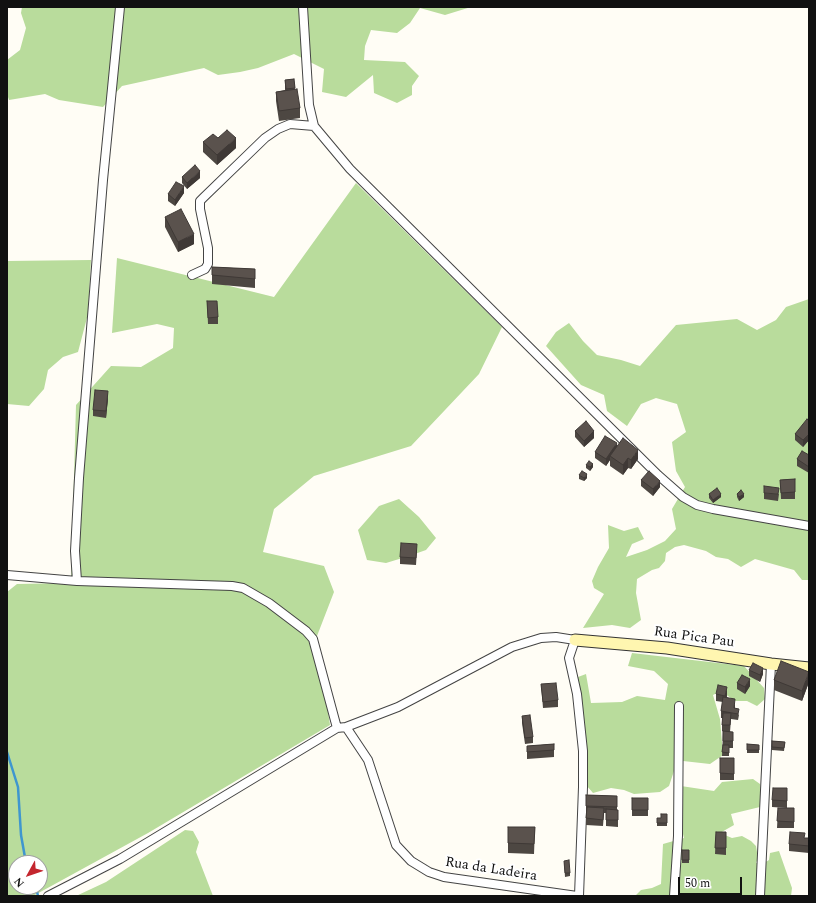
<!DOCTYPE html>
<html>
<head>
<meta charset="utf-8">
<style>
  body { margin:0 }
  #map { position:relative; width:816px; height:903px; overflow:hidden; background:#fffdf5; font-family:Spectral,serif }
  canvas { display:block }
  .frame { position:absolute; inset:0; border:8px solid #111; pointer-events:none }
  .north { position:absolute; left:8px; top:855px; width:40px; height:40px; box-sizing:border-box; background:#fff; border:1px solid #a0a0a0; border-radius:50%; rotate:230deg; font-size:11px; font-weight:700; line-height:16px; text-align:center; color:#111 }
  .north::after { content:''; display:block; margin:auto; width:14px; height:18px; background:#c4262e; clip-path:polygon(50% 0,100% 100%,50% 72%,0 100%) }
  .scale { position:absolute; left:678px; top:877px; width:64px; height:18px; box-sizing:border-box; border:2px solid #111; border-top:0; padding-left:5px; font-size:12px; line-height:14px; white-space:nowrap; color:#111; -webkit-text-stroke:3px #fff; paint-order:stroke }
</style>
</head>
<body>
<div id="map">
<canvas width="816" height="903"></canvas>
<div class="frame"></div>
<div class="north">N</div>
<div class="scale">50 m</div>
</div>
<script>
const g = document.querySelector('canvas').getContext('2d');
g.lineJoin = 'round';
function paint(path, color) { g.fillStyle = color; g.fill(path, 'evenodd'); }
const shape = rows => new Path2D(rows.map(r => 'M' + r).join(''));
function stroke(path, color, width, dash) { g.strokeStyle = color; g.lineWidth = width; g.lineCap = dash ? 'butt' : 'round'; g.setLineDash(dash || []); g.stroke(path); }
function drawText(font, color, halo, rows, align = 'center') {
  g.font = font + ' Spectral,serif'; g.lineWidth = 4; g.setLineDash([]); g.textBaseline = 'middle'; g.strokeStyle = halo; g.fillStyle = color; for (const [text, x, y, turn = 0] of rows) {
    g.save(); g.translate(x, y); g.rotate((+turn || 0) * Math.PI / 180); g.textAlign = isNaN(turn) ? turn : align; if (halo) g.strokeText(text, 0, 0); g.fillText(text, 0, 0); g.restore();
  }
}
const forest = shape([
  [22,7,471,7,445,15,420,8,410,23,397,33,371,30,365,46,364,60,405,62,419,76,412,86,412,95,397,103,374,93,373,75,346,97,322,92,324,69,294,54,258,68,240,72,218,75,204,68,122,86,103,107,59,100,45,94,9,100,7,94,7,60,20,50,26,28,21,13],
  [356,183,502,327,479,374,411,446,314,476,274,509,263,552,324,566,334,592,317,636,330,725,148,833,33,896,7,896,7,592,17,584,71,583,76,405,111,366,141,367,173,348,174,328,157,324,112,333,117,258,274,297],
  [16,863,40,863,40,887,16,887],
  [91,260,88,314,78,352,63,357,48,370,44,389,29,406,7,404,7,261],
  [809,299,809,580,802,580,794,570,755,559,741,567,728,559,716,557,706,551,684,545,675,547,666,553,665,561,659,568,652,570,637,579,636,593,641,620,630,628,612,625,583,628,604,594,594,588,592,581,598,567,609,548,608,525,624,531,638,527,644,539,632,544,626,557,647,550,665,541,676,529,672,509,685,487,676,471,672,442,686,432,677,404,656,398,641,404,627,426,607,411,604,395,581,385,546,346,556,332,569,323,583,341,597,355,621,360,640,366,676,325,737,319,757,330,776,320,786,307],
  [399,499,419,517,436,538,426,550,409,556,386,563,367,560,358,530,379,506],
  [632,653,744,666,764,688,765,699,757,706,747,701,735,701,721,691,713,695,720,719,723,755,710,764,683,761,675,768,669,786,660,792,634,794,624,790,611,788,593,793,587,786,584,731,578,677,586,674,591,703,622,702,637,696,665,700,668,684,654,671,628,666],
  [753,779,760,784,761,794,760,807,731,814,734,825,720,833,732,838,742,836,751,841,756,846,758,858,756,863,764,863,769,860,770,853,779,851,792,888,791,896,635,896,641,890,652,888,661,884,663,844,684,838,680,822,681,786,714,791,722,782],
  [185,830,193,831,199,842,196,852,213,896,76,896,106,882]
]);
const stream = shape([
  [7,752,18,787,21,835,26,863],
  [36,887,38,896]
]);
const street = shape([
  [303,7,309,105,314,126,350,169,658,475,683,497,697,505,713,509,809,526],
  [192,275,205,269,208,264,208,248,200,209,200,201,204,197,265,138,278,129,290,124,314,126],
  [7,575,77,581,232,586,243,588,269,603,306,631,313,639,337,728],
  [77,581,75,551,79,478,103,180,120,7],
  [346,727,368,760,396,845,411,861,429,872,444,877,577,896],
  [48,896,120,859,337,728,346,727,398,707,512,647,541,638,556,637,575,640,569,658,577,694,583,751,583,787,579,896],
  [674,896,678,836,679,706],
  [760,896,771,664]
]);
const secondary = shape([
  [575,640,667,648,771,664,809,668]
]);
const wall = shape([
  [294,79,295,89,300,108,300,118,279,121,276,101,276,92,285,90,285,80],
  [218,138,236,148,217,165,203,152,203,142],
  [182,177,200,178,187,189,182,183],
  [184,193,175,206,168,201,168,194],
  [165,217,194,244,178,252,165,227],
  [212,267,255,269,255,288,212,284],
  [207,301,218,317,218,324,208,324],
  [108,398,106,418,93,416,93,410],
  [809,421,809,440,803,447,795,440,795,434],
  [575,431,594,438,584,447,575,437],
  [617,446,638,459,631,469,628,468,623,475,610,466,610,460,606,466,595,458,595,452],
  [809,455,809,473,797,466,797,459],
  [586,465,593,467,590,471,586,468],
  [579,475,587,478,584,481,579,479],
  [795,479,795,499,781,499,780,480],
  [641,480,660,487,653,496,641,486],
  [764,493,779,494,778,501,764,499],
  [709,494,721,497,713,503,709,498],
  [737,494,744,497,739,501,737,497],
  [417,550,416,565,400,564,400,557],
  [749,670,763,674,760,682,749,676],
  [774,680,809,682,802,701,774,690],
  [737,683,750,686,745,694,737,689],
  [541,684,558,700,558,707,543,708],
  [716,694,727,694,727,697,735,705,735,708,739,715,738,720,731,719,730,732,733,738,733,748,729,748,729,756,722,756,723,731,722,731,722,725,723,718,721,718,721,711,723,702,716,701],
  [522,716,533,737,533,743,525,744,522,723],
  [772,741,785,742,784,751,772,750],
  [554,744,554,757,527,759,527,746],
  [747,744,759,745,759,753,747,753],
  [720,758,734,758,734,780,720,780],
  [586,795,617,796,617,810,618,810,618,827,606,826,606,813,604,813,603,826,586,825],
  [787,795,787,808,772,807,772,800],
  [632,798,648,798,648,816,632,816],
  [778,808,794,808,794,828,777,828],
  [667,814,667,826,657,826,657,818,661,818],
  [508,827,535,827,534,854,508,853],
  [716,832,726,832,726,855,715,854],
  [805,838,809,838,809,853,789,851,789,844],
  [682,850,689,850,689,863,682,863],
  [564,861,570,873,570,876,565,877]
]);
const shadedWall = shape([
  [236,138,236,148,217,165,217,155],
  [200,171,200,178,187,189,187,183],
  [184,186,184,193,175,206,175,200],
  [194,234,194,244,178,252,178,242],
  [108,391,108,398,106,418,106,411],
  [594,431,594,438,584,447,584,441],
  [809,434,809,440,803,447,803,440],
  [617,443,617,450,610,456,610,460,606,466,606,459],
  [638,450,638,459,631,469,631,460],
  [628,458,628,468,623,475,623,465],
  [593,464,593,467,590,471,590,467],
  [587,474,587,478,584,481,584,478],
  [660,481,660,487,653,496,653,489],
  [721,494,721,497,713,503,713,500],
  [744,494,744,497,739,501,739,497],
  [763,668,763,674,760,682,760,675],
  [809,672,809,682,802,701,802,691],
  [750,679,750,686,745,694,745,687],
  [727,687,727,694,725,703,725,696]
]);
const building = shape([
  [294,79,295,88,286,89,285,80,294,79],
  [297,89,300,108,279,111,276,92,297,89],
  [227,130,236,138,217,155,203,142,213,134,218,138,227,130],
  [195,165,200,171,187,183,182,177,195,165],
  [176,182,184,186,175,200,168,194,176,182],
  [181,209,194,234,178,242,165,217,181,209],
  [212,267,255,269,255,279,212,275,212,267],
  [207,301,217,301,218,317,208,318,207,301],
  [95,390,108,391,106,411,93,410,95,390],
  [807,419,809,421,809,434,803,440,795,434,807,419],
  [586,421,594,431,584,441,575,431,586,421],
  [605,436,617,443,606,459,595,452,605,436],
  [623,438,638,450,631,460,628,458,623,465,610,456,623,438],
  [802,451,809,455,809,467,797,459,802,451],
  [589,461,593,464,590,467,586,465,589,461],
  [582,471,587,474,584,478,579,475,582,471],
  [649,471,660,481,653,489,641,480,649,471],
  [795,479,795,492,781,493,780,480,795,479],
  [764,486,779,488,778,494,764,493,764,486],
  [717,488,721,494,713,500,709,494,717,488],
  [741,490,744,494,739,497,737,494,741,490],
  [401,543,417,544,416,558,400,557,401,543],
  [781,661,809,672,802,691,774,680,781,661],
  [753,663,763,668,760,675,749,670,753,663],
  [742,675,750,679,745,687,737,683,742,675],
  [556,683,558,700,543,702,541,684,556,683],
  [718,685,727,687,725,696,716,694,718,685],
  [723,697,735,699,734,708,739,709,738,714,721,711,723,697],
  [723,713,731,713,730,725,722,725,723,713],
  [530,715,533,737,525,738,522,716,530,715],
  [723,731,733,732,733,741,723,741,723,731],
  [772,741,785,742,784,748,772,747,772,741],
  [554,744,554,750,527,752,527,746,554,744],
  [747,744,759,745,759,750,747,750,747,744],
  [723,745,729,745,729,753,722,752,723,745],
  [720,758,734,758,734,774,720,773,720,758],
  [773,788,787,788,787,801,772,800,773,788],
  [586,795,617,796,617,807,586,806,586,795],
  [632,798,648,798,648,810,632,810,632,798],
  [587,807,604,808,603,820,586,818,587,807],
  [778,808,794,808,794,822,777,821,778,808],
  [606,809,618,810,618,820,606,820,606,809],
  [661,814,667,814,667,823,657,823,657,818,661,818,661,814],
  [508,827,535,827,534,844,508,843,508,827],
  [716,832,726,832,726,848,715,848,716,832],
  [790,832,805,833,804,838,809,838,809,846,789,844,790,832],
  [682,850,689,850,689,860,682,860,682,850],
  [569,860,570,873,565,873,564,861,569,860]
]);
const streetNames = [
  ["Rua Pica Pau",694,638,8],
  ["Rua da Ladeira",491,870,9]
];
paint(forest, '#b9dc9c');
stroke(stream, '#3f96cf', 2.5);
stroke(street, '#444', 10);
stroke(secondary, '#333', 13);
stroke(street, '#fff', 8);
stroke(secondary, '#fff6b0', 11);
paint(wall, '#4d4742');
paint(shadedWall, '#3f3936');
paint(building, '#5a524d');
stroke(building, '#3f3936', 1);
drawText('14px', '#111', '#fff', streetNames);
</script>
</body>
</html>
